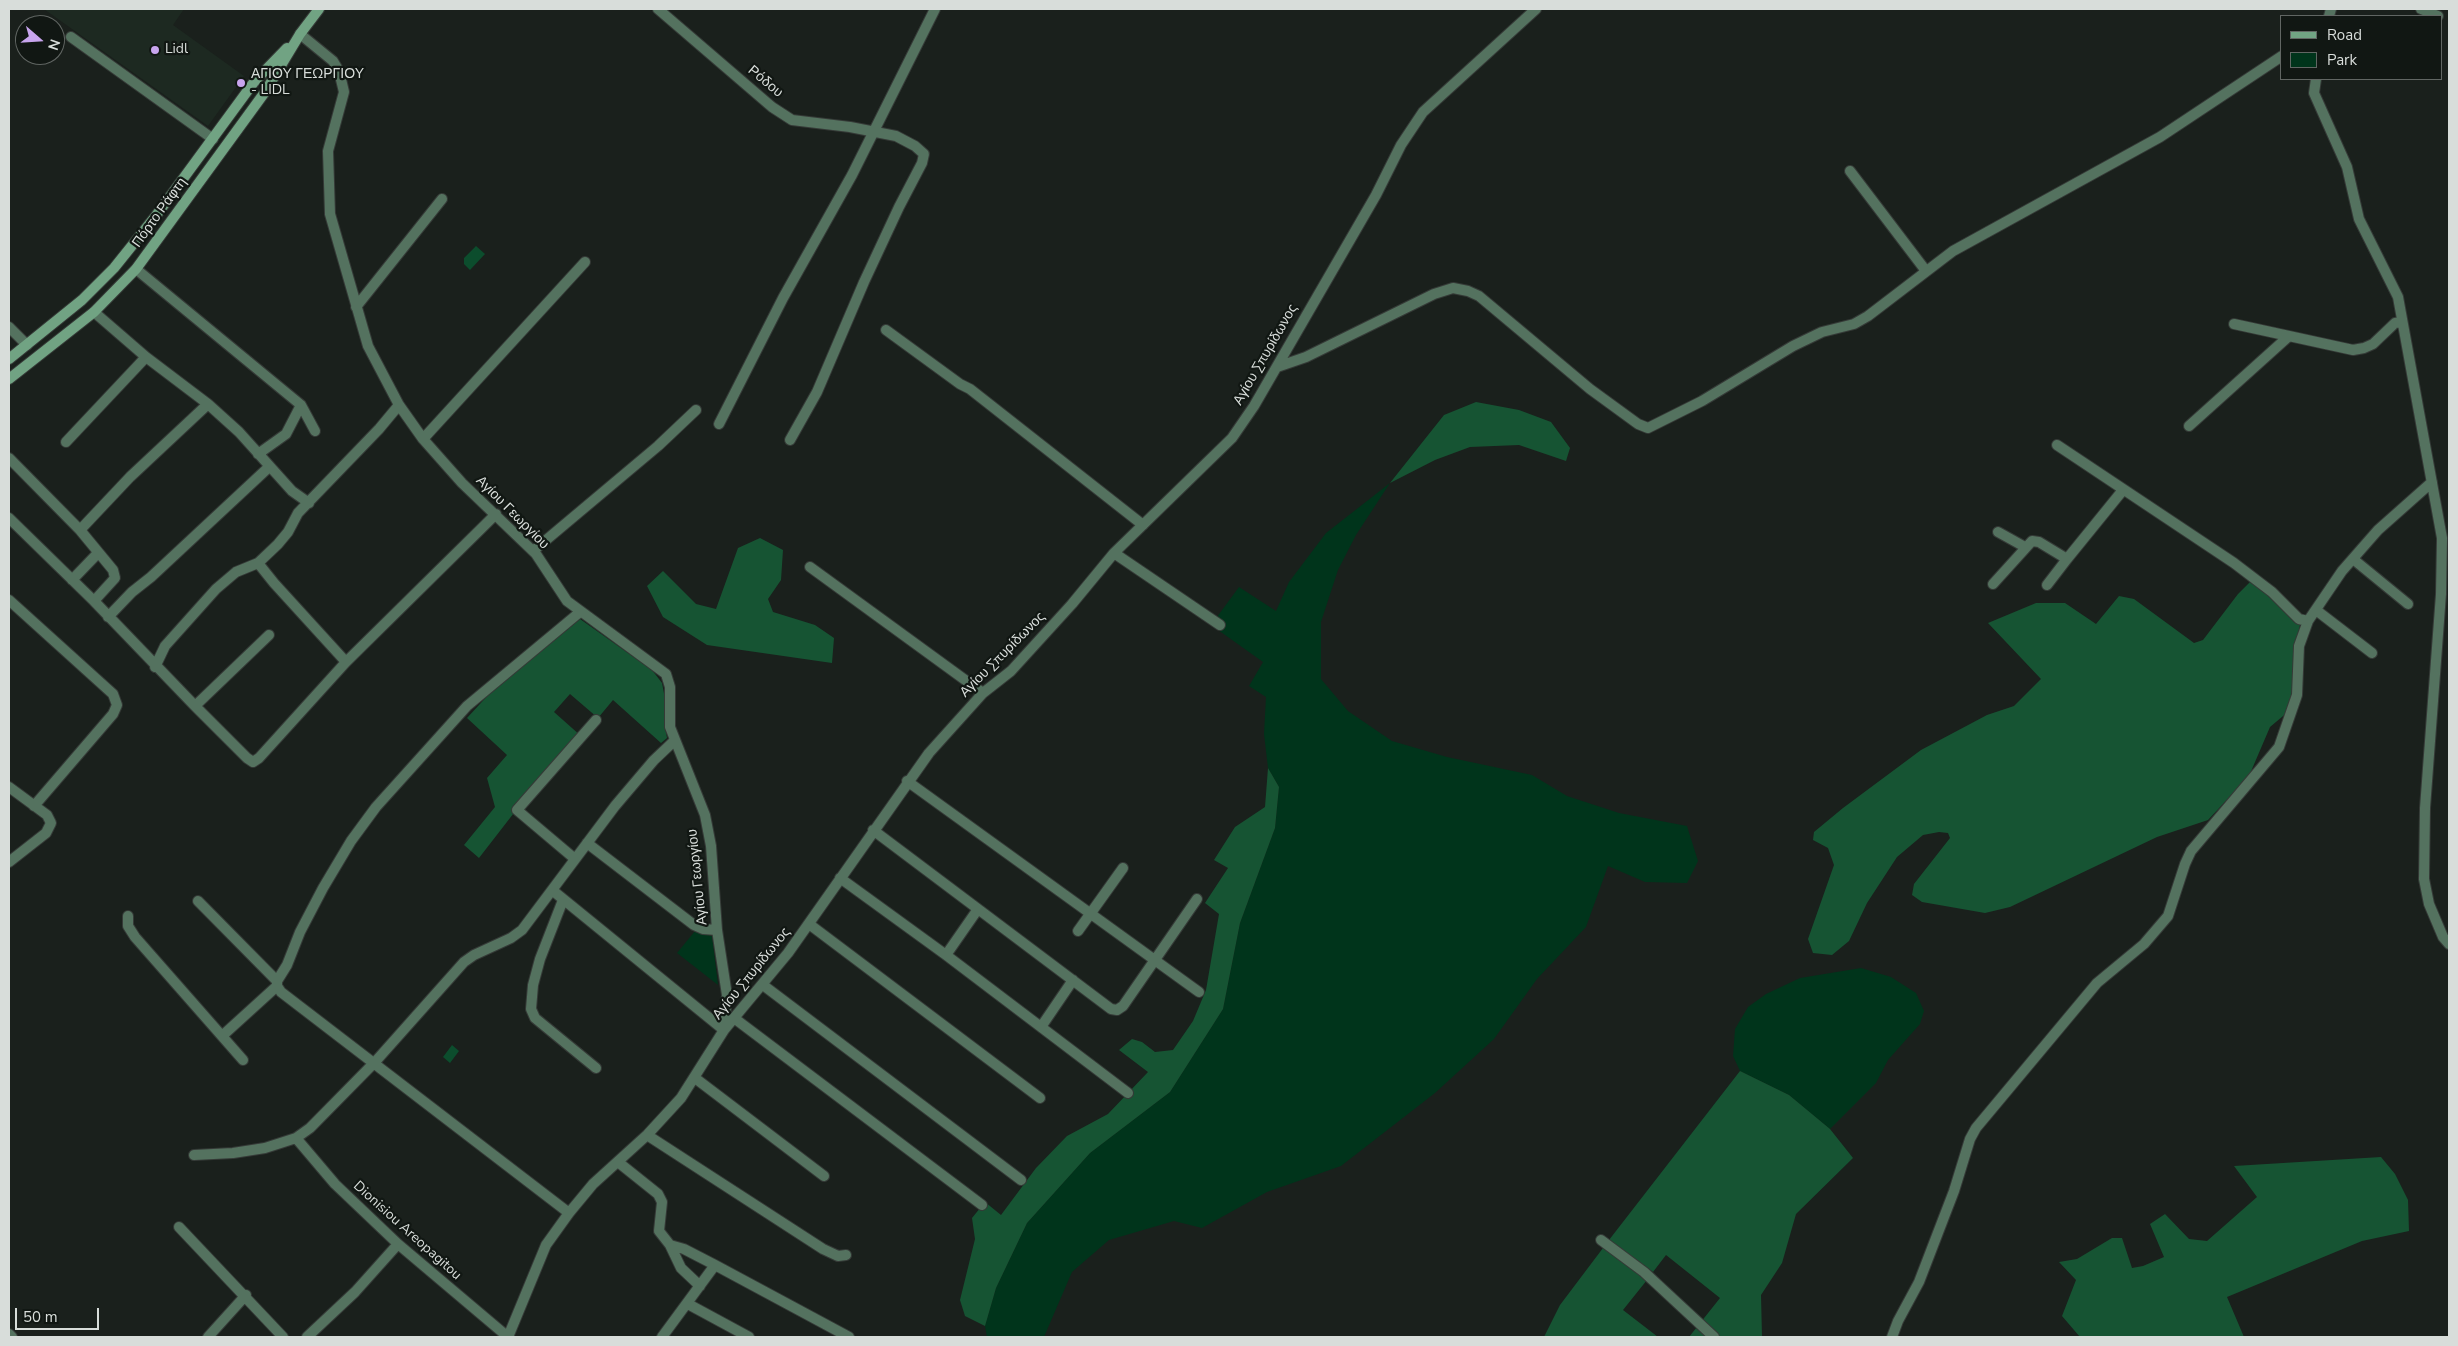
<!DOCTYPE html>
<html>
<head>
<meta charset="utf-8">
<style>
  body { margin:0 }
  #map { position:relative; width:2458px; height:1346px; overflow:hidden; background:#1a201c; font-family:"Nunito Sans",sans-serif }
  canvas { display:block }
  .frame { position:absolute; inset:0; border:10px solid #d8ddda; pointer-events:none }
  .legend { position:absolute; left:2280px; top:15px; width:162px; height:65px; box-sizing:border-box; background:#111713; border:1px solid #616663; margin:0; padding:6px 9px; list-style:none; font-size:15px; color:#d8ddda }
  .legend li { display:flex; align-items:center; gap:10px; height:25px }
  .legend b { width:25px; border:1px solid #616663 }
  .north { position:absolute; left:15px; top:15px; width:50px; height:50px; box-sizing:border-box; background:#111713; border:1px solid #616663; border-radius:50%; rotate:109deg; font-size:14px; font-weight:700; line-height:20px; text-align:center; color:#d8ddda }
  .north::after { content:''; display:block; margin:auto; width:18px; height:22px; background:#c8a5ee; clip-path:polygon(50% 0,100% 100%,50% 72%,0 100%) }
  .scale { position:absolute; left:15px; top:1308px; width:84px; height:22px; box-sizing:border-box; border:2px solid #d8ddda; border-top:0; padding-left:6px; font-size:15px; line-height:18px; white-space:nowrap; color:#d8ddda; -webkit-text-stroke:4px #111713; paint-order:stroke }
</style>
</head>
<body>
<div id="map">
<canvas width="2458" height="1346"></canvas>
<div class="frame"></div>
<ul class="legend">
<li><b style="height:6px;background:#71a383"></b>Road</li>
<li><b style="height:14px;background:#00341b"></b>Park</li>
</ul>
<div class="north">N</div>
<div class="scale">50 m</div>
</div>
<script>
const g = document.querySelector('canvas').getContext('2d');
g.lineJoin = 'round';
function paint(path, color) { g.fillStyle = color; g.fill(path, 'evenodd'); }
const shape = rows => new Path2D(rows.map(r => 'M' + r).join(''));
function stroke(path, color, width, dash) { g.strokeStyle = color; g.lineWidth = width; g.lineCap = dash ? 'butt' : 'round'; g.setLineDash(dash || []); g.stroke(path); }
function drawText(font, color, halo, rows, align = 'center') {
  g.font = font + ' "Nunito Sans",sans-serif'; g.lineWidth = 4.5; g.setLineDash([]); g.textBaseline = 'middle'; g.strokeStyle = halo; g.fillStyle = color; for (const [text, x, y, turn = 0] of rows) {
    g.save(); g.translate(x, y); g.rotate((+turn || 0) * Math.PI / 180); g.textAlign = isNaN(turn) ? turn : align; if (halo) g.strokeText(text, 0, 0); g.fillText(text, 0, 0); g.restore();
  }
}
const built = shape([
  [44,9,184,9,173,25,244,76,208,126]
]);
const green = shape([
  [1390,483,1356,535,1338,570,1321,622,1321,679,1348,711,1392,741,1447,757,1532,775,1567,796,1619,813,1687,826,1698,861,1687,883,1645,882,1608,866,1586,927,1537,979,1494,1039,1435,1093,1341,1166,1267,1192,1202,1228,1174,1221,1109,1240,1072,1272,1044,1337,987,1337,985,1326,996,1288,1027,1223,1090,1153,1170,1092,1223,1009,1240,923,1275,828,1279,787,1268,768,1264,734,1266,697,1249,686,1263,662,1211,625,1239,587,1276,611,1289,582,1326,533],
  [695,931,712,936,718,985,677,953],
  [1861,968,1891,977,1916,993,1924,1011,1920,1024,1888,1060,1876,1083,1830,1129,1789,1095,1740,1071,1733,1056,1735,1029,1748,1007,1766,994,1800,978]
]);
const forest = shape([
  [1476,402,1519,410,1551,422,1570,448,1566,461,1519,445,1470,447,1435,460,1390,483,1444,415],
  [760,538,783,550,781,580,768,599,773,612,815,625,834,638,832,663,707,645,663,617,647,586,663,571,696,604,716,609,738,548],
  [2253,579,2300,625,2295,649,2295,690,2289,711,2270,727,2249,776,2208,820,2157,837,2010,907,1985,913,1922,902,1912,895,1914,884,1950,838,1948,833,1939,832,1923,835,1897,857,1867,903,1849,941,1832,955,1813,953,1808,939,1834,865,1828,848,1813,840,1814,832,1843,808,1921,750,1987,715,2014,706,2041,679,1988,623,2036,603,2065,603,2096,624,2119,596,2134,599,2194,643,2203,640,2238,594],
  [580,619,652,670,662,683,666,704,664,720,667,738,661,743,613,700,598,718,570,694,554,712,581,736,541,778,479,858,464,845,495,807,487,778,507,755,467,718,491,692],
  [1268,768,1279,787,1275,828,1240,923,1223,1009,1170,1092,1090,1153,1027,1223,996,1288,985,1326,965,1316,960,1300,975,1239,972,1218,985,1202,1001,1215,1036,1168,1067,1136,1108,1114,1148,1072,1119,1050,1132,1039,1142,1042,1155,1052,1173,1050,1193,1021,1206,990,1219,914,1205,903,1228,868,1214,860,1235,827,1265,807],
  [1740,1071,1789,1095,1830,1129,1853,1158,1796,1214,1782,1263,1761,1295,1762,1337,1689,1337,1720,1298,1666,1255,1653,1272,1609,1240],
  [2381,1157,2395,1174,2408,1200,2409,1231,2362,1241,2227,1297,2244,1337,2080,1337,2062,1316,2076,1280,2059,1262,2077,1259,2112,1238,2122,1238,2132,1268,2143,1266,2164,1257,2150,1224,2165,1214,2189,1239,2207,1241,2257,1197,2234,1166],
  [1603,1248,1647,1280,1623,1310,1658,1337,1544,1337,1560,1305]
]);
const water = shape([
  [476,246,485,254,470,270,464,264,464,258],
  [452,1045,459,1051,450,1063,443,1057]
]);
const street = shape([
  [658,9,772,107,792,120,850,127,896,136,915,146,924,154,922,163,899,207,864,282,817,392,790,440],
  [2421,9,2438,16],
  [2329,16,2331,9],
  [300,34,333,61,339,71,344,92,328,151,330,214,368,346,399,405,423,439,462,483,536,554,567,601,666,674,670,687,670,727,705,815,711,846,717,930,727,995,724,1029],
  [71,37,213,139],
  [2316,79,2314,93,2347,167,2359,219,2398,297,2442,538,2441,594,2425,808,2424,879,2429,904,2443,937,2449,944],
  [1850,171,1926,271],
  [136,269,301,405,315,431],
  [356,307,442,199],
  [94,312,146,357,208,404,239,432,292,491,309,503],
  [2234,324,2289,336],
  [9,327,27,345],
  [886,330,960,384,970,389,1143,525],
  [1277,367,1306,357,1434,294,1453,288,1468,291,1479,296,1590,389,1638,424,1648,428,1702,401,1793,346,1822,332,1854,324,1868,316,1953,251,2160,137,2282,56],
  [719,424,783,298,852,175,935,9],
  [2189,426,2289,336,2353,350,2364,348,2373,344,2395,323,2402,322],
  [423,439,585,262],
  [66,442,146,357],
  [2057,445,2234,563,2272,592,2299,619,2308,621],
  [258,454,286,434,301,405],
  [9,458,80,530,113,570,115,578,94,601],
  [9,518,94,601,195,706,247,758,253,762,259,758,346,662,496,514],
  [80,530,130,477,208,404],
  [1998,532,2025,547],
  [533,551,658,446,696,410],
  [1114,553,1220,625],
  [2353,559,2408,604],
  [258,563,274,583,346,662],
  [810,567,983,693],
  [72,580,98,553],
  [1993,584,2032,541,2039,542,2067,559,2123,490],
  [2047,585,2067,559],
  [9,600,113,694,117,705,113,714,34,806],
  [2316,610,2372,653],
  [108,617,132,592,151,577,269,467],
  [155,667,165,646,216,589,236,572,258,563,278,544,288,532,298,513,379,429,399,405],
  [195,706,269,635],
  [674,741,654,760,615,806,552,890,724,1030],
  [907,781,1199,992],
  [9,787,47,815,51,823,46,833,9,862],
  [873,830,1111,1009,1117,1010,1123,1006,1197,899],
  [587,843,694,925,703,929,717,930],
  [575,859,517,810,596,720],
  [840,878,946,955,1128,1093],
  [563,900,540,959,533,985,531,1009,535,1018,596,1068],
  [198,901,277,981],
  [128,916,128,926,135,937,243,1060],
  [809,924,1040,1098],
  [1078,931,1123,868],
  [946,955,978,909],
  [763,985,1021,1180],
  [734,1018,982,1205],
  [1041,1027,1073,980],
  [222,1036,277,986],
  [695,1078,824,1176],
  [647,1135,823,1249,838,1256,846,1255],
  [296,1138,335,1184,398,1244,508,1337],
  [194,1155,233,1153,265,1148,296,1138,310,1128,375,1062,464,962,474,955,511,938,522,930,552,890],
  [618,1162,658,1194,662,1202,659,1231,670,1245,681,1268,700,1286],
  [569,1213,281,992,277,986,277,981,287,965,300,932,323,888,351,841,376,807,467,706,580,612],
  [179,1227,283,1337],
  [1601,1240,1644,1272,1714,1337],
  [670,1245,684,1249,715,1265,849,1337],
  [688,1304,749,1337],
  [9,1334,12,1337],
  [208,1337,246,1295],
  [307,1337,355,1292,398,1244],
  [508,1337,546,1245,569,1213,593,1184,647,1135,681,1098,724,1030,788,953,929,753,983,693,1011,671,1072,604,1114,553,1232,438,1254,406,1376,195,1401,145,1423,112,1536,9],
  [662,1337,715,1265],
  [1892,1337,1898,1321,1919,1282,1954,1191,1970,1139,1976,1128,2097,983,2144,944,2168,916,2185,864,2191,851,2279,747,2297,695,2299,646,2308,621,2342,571,2378,530,2432,482]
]);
const secondary = shape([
  [9,359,82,300,114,268,155,217,254,82,287,48],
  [9,379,94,312,136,269,265,92,300,34,319,9]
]);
const markers = [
  [155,50,5,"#c8a5ee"],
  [241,83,5,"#c8a5ee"]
];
const poiNames = [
  ["Lidl",165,50],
  ["ΑΓΙΟΥ ΓΕΩΡΓΙΟΥ",251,75],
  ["- LIDL",251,91]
];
const streetNames = [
  ["Ρόδου",765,82,40],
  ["Πόρτο Ράφτη",160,213,-54],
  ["Αγίου Σπυρίδωνος",1266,355,-60],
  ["Αγίου Γεωργίου",512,513,45],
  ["Αγίου Σπυρίδωνος",1003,655,-45],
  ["Αγίου Γεωργίου",698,877,-96],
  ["Αγίου Σπυρίδωνος",752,974,-51],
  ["Dionisiou Areopagitou",407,1231,42]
];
paint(built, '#1d2921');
paint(green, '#00341b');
paint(forest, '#165433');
paint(water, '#0c4d2d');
stroke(street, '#353a37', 12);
stroke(secondary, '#353a37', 12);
stroke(street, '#54725f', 10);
stroke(secondary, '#71a383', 10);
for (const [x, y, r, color] of markers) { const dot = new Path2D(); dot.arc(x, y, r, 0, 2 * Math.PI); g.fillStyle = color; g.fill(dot); stroke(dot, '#111713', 2); }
drawText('14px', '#d8ddda', '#111713', poiNames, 'left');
drawText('14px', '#d8ddda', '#111713', streetNames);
</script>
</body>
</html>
